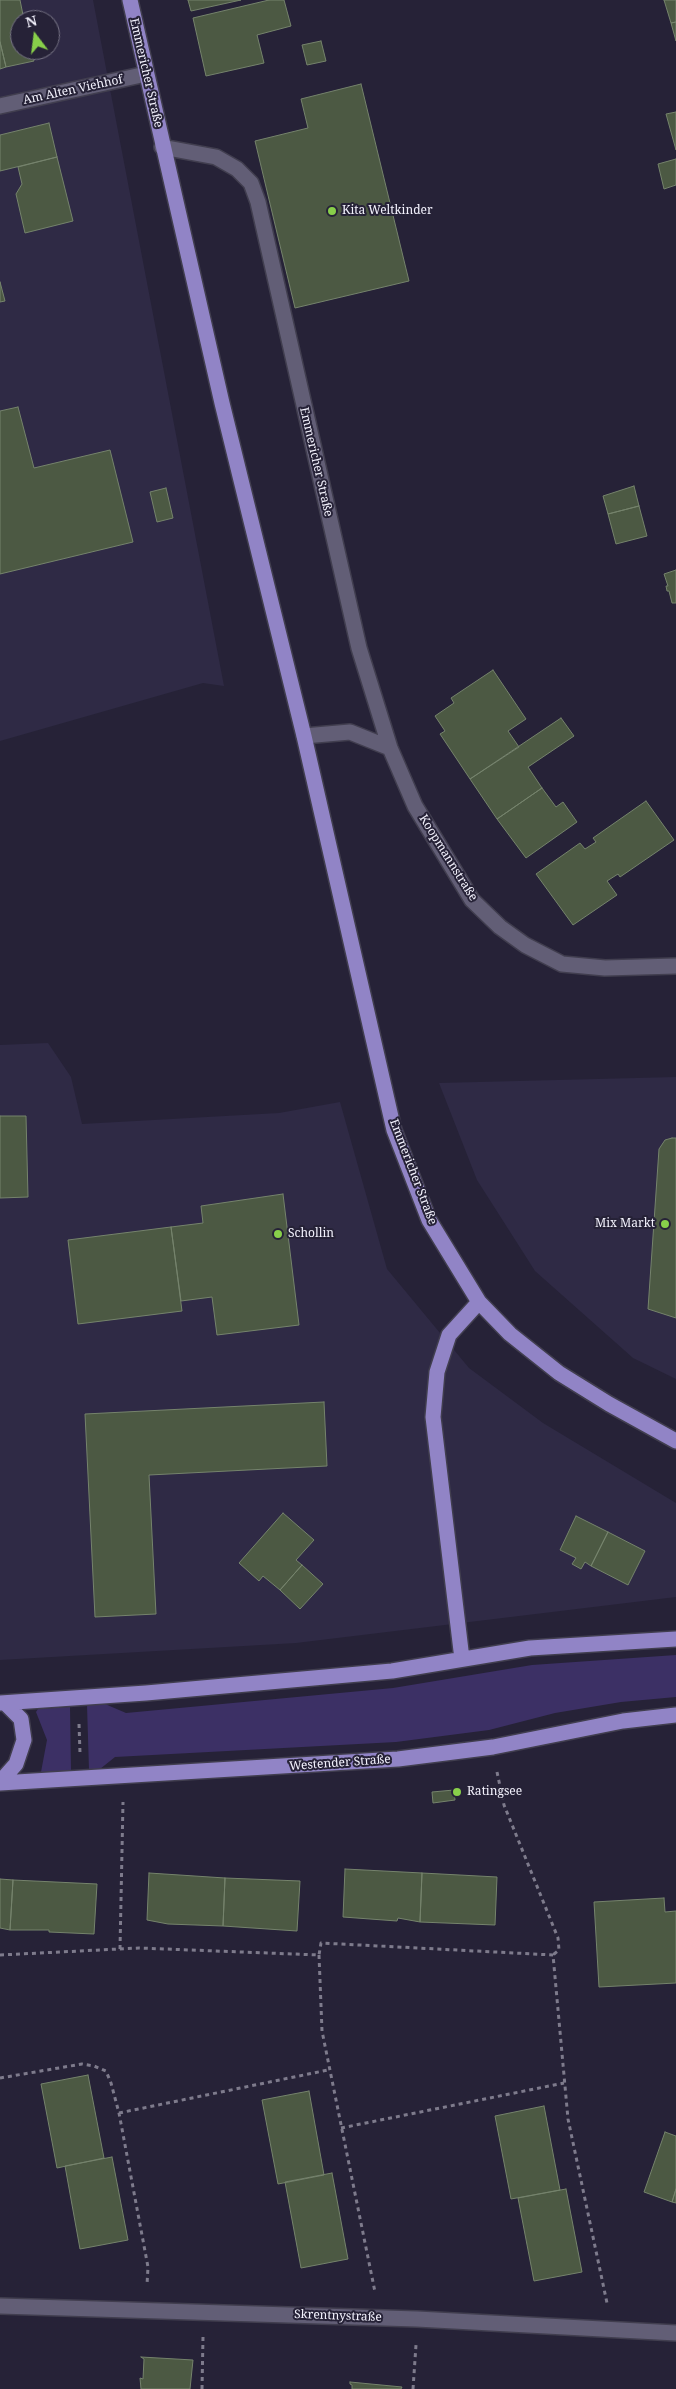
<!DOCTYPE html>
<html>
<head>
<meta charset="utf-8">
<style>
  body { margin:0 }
  #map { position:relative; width:676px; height:2389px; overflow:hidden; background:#262237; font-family:"Noto Serif",serif }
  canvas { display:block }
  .north { position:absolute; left:10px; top:10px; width:50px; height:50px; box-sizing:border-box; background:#262237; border:1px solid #787586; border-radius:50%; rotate:345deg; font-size:14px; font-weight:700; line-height:20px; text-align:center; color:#f3f2fd }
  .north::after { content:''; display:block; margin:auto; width:18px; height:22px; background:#88cf4a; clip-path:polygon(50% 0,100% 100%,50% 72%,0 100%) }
</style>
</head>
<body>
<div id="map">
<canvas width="676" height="2389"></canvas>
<div class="north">N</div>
</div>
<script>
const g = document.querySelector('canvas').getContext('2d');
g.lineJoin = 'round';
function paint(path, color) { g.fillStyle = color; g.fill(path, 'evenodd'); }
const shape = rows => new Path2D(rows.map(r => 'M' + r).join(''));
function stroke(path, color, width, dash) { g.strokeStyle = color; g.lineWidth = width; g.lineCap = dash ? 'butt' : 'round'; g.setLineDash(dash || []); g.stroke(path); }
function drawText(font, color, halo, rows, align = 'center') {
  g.font = font + ' "Noto Serif",serif'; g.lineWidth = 4; g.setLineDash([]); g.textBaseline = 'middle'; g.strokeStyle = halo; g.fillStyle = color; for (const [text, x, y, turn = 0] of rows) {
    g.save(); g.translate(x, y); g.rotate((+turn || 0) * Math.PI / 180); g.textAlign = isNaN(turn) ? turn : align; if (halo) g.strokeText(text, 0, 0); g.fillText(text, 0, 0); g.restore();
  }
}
const built = shape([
  [0,0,93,0,224,686,203,683,0,741],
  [20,20,50,20,50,50,20,50],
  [48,1043,71,1077,82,1124,279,1113,340,1102,387,1269,469,1368,543,1423,676,1503,676,1597,296,1643,0,1660,0,1045],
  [676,1077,676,1379,633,1358,535,1271,477,1180,439,1083]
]);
const green = shape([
  [676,1655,676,1697,621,1702,555,1713,489,1730,396,1742,115,1757,100,1769,89,1770,87,1705,105,1704,126,1713,393,1688,532,1665],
  [70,1707,71,1771,41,1772,47,1740,36,1712,38,1709]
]);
const building = shape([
  [0,0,20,0,24,20,20,20,20,50,31,50,34,61,6,67,0,42,0,0],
  [188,0,241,0,191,11,188,0],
  [269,0,284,0,291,26,257,35,264,63,206,76,193,18,269,0],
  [664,0,676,0,676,22,671,23,664,0],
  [676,22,676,41,671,23,676,22],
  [321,41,326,61,307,65,302,45,321,41],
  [0,42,6,67,0,69,0,42],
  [361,84,409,281,295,308,255,141,308,128,301,99,361,84],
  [676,112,676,150,666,114,676,112],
  [49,123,57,157,0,171,0,135,49,123],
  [57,157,73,221,25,233,16,194,22,184,18,167,57,157],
  [676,159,676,185,664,189,658,164,676,159],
  [0,282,5,301,0,302,0,282],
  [18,407,34,468,110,450,133,542,0,574,0,411,18,407],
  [634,486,639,506,608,514,603,496,634,486],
  [166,488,173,518,157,522,150,492,166,488],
  [639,506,647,536,616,544,608,514,639,506],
  [676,570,676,603,672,603,669,591,667,591,666,586,668,586,664,574,676,570],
  [493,670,526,719,508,731,519,747,470,779,440,734,445,731,435,716,454,703,451,698,493,670],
  [561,718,574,736,528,767,542,788,497,819,470,779,561,718],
  [542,788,556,807,563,802,577,822,526,858,497,819,542,788],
  [646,801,674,840,620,877,618,874,607,881,617,895,573,925,536,874,580,843,585,849,596,842,593,838,646,801],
  [0,1116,26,1116,28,1197,0,1198,0,1116],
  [672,1138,676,1138,676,1318,648,1309,659,1149,665,1140,672,1138],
  [283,1194,299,1325,217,1335,212,1297,181,1301,171,1227,203,1223,201,1206,283,1194],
  [171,1227,182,1311,78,1324,68,1240,171,1227],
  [324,1402,327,1466,149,1475,156,1614,95,1617,85,1414,324,1402],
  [283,1513,314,1540,296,1560,302,1565,280,1590,263,1576,259,1581,239,1563,283,1513],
  [576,1516,608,1532,591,1566,585,1562,581,1569,572,1564,576,1558,560,1550,576,1516],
  [608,1532,645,1551,628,1585,591,1566,608,1532],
  [302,1565,323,1584,300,1609,280,1590,302,1565],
  [454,1790,455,1800,433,1803,432,1792,454,1790],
  [345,1869,422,1873,420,1922,398,1918,397,1921,343,1917,345,1869],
  [149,1873,225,1878,223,1926,168,1924,147,1920,149,1873],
  [422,1873,497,1877,495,1925,420,1922,422,1873],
  [225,1878,300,1881,297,1931,223,1926,225,1878],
  [0,1879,13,1880,10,1930,0,1928,0,1879],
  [13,1880,97,1884,94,1934,49,1932,49,1930,10,1930,13,1880],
  [664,1898,665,1912,676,1911,676,1983,599,1987,594,1902,664,1898],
  [88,2075,104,2158,57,2168,41,2084,88,2075],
  [309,2091,324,2175,278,2184,262,2100,309,2091],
  [544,2106,560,2190,511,2199,495,2116,544,2106],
  [665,2132,676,2136,676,2189,672,2202,644,2192,665,2132],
  [112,2157,128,2240,80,2249,65,2166,112,2157],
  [332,2173,348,2259,301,2268,285,2182,332,2173],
  [566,2189,582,2272,534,2281,518,2198,566,2189],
  [676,2189,676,2203,672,2202,676,2189],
  [141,2357,193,2360,190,2389,141,2389,140,2378,143,2379,144,2359,141,2357],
  [350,2382,402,2387,401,2389,352,2389,352,2385,350,2384,350,2382]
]);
const path = shape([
  [79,1724,80,1753],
  [497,1772,504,1805,558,1938,559,1950,553,1955],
  [120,1949,123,1802],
  [0,1955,139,1948,319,1955,321,1943,553,1955,568,2119,607,2303],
  [319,1955,322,2031,375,2292],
  [0,2078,82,2064,94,2066,106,2071,111,2083,119,2113,148,2267,147,2285],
  [119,2113,328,2070],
  [341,2128,564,2083],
  [202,2389,203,2337],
  [413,2389,416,2345]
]);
const minor = shape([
  [0,106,146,74],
  [162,147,216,157,237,169,251,183,258,202,359,648,390,748,415,806,472,900,500,927,525,945,562,964,605,968,676,966],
  [304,736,350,732,390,748],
  [0,2306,417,2319,676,2333]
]);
const major = shape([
  [130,0,222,403,304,736,394,1130,429,1220,479,1302,510,1334,559,1373,609,1404,676,1441],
  [462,1659,433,1417,437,1372,449,1335,479,1302],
  [0,1703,146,1693,392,1671,530,1648,676,1639],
  [0,1782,16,1764,24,1740,21,1719,5,1703],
  [0,1783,398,1759,493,1747,623,1721,676,1715]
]);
const markers = [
  [332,211,5,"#88cf4a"],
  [665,1224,5,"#88cf4a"],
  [278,1234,5,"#88cf4a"],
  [457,1792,5,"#88cf4a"]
];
const streetNames = [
  ["Emmericher Straße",146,73,77],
  ["Am Alten Viehhof",73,90,-12],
  ["Emmericher Straße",316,462,77],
  ["Koopmannstraße",448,858,58],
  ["Emmericher Straße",413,1172,69],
  ["Westender Straße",340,1763,-4],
  ["Skrentnystraße",338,2316,2]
];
const poiNames = [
  ["Kita Weltkinder",342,211],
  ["Mix Markt",655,1224,"right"],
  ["Schollin",288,1234],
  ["Ratingsee",467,1792]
];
paint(built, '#2f2a45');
paint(green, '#3c3065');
paint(building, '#4c5943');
stroke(building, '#75836c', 1);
stroke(minor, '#413e4f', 18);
stroke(major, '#413e4f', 18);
stroke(path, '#7e7b8c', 3, [4, 4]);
stroke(minor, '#625e76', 15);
stroke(major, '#9184c6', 15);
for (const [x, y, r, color] of markers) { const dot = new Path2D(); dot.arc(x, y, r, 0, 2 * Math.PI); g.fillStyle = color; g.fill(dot); stroke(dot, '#262237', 2); }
drawText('12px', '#f3f2fd', '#262237', streetNames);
drawText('12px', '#f3f2fd', '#262237', poiNames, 'left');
</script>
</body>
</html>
